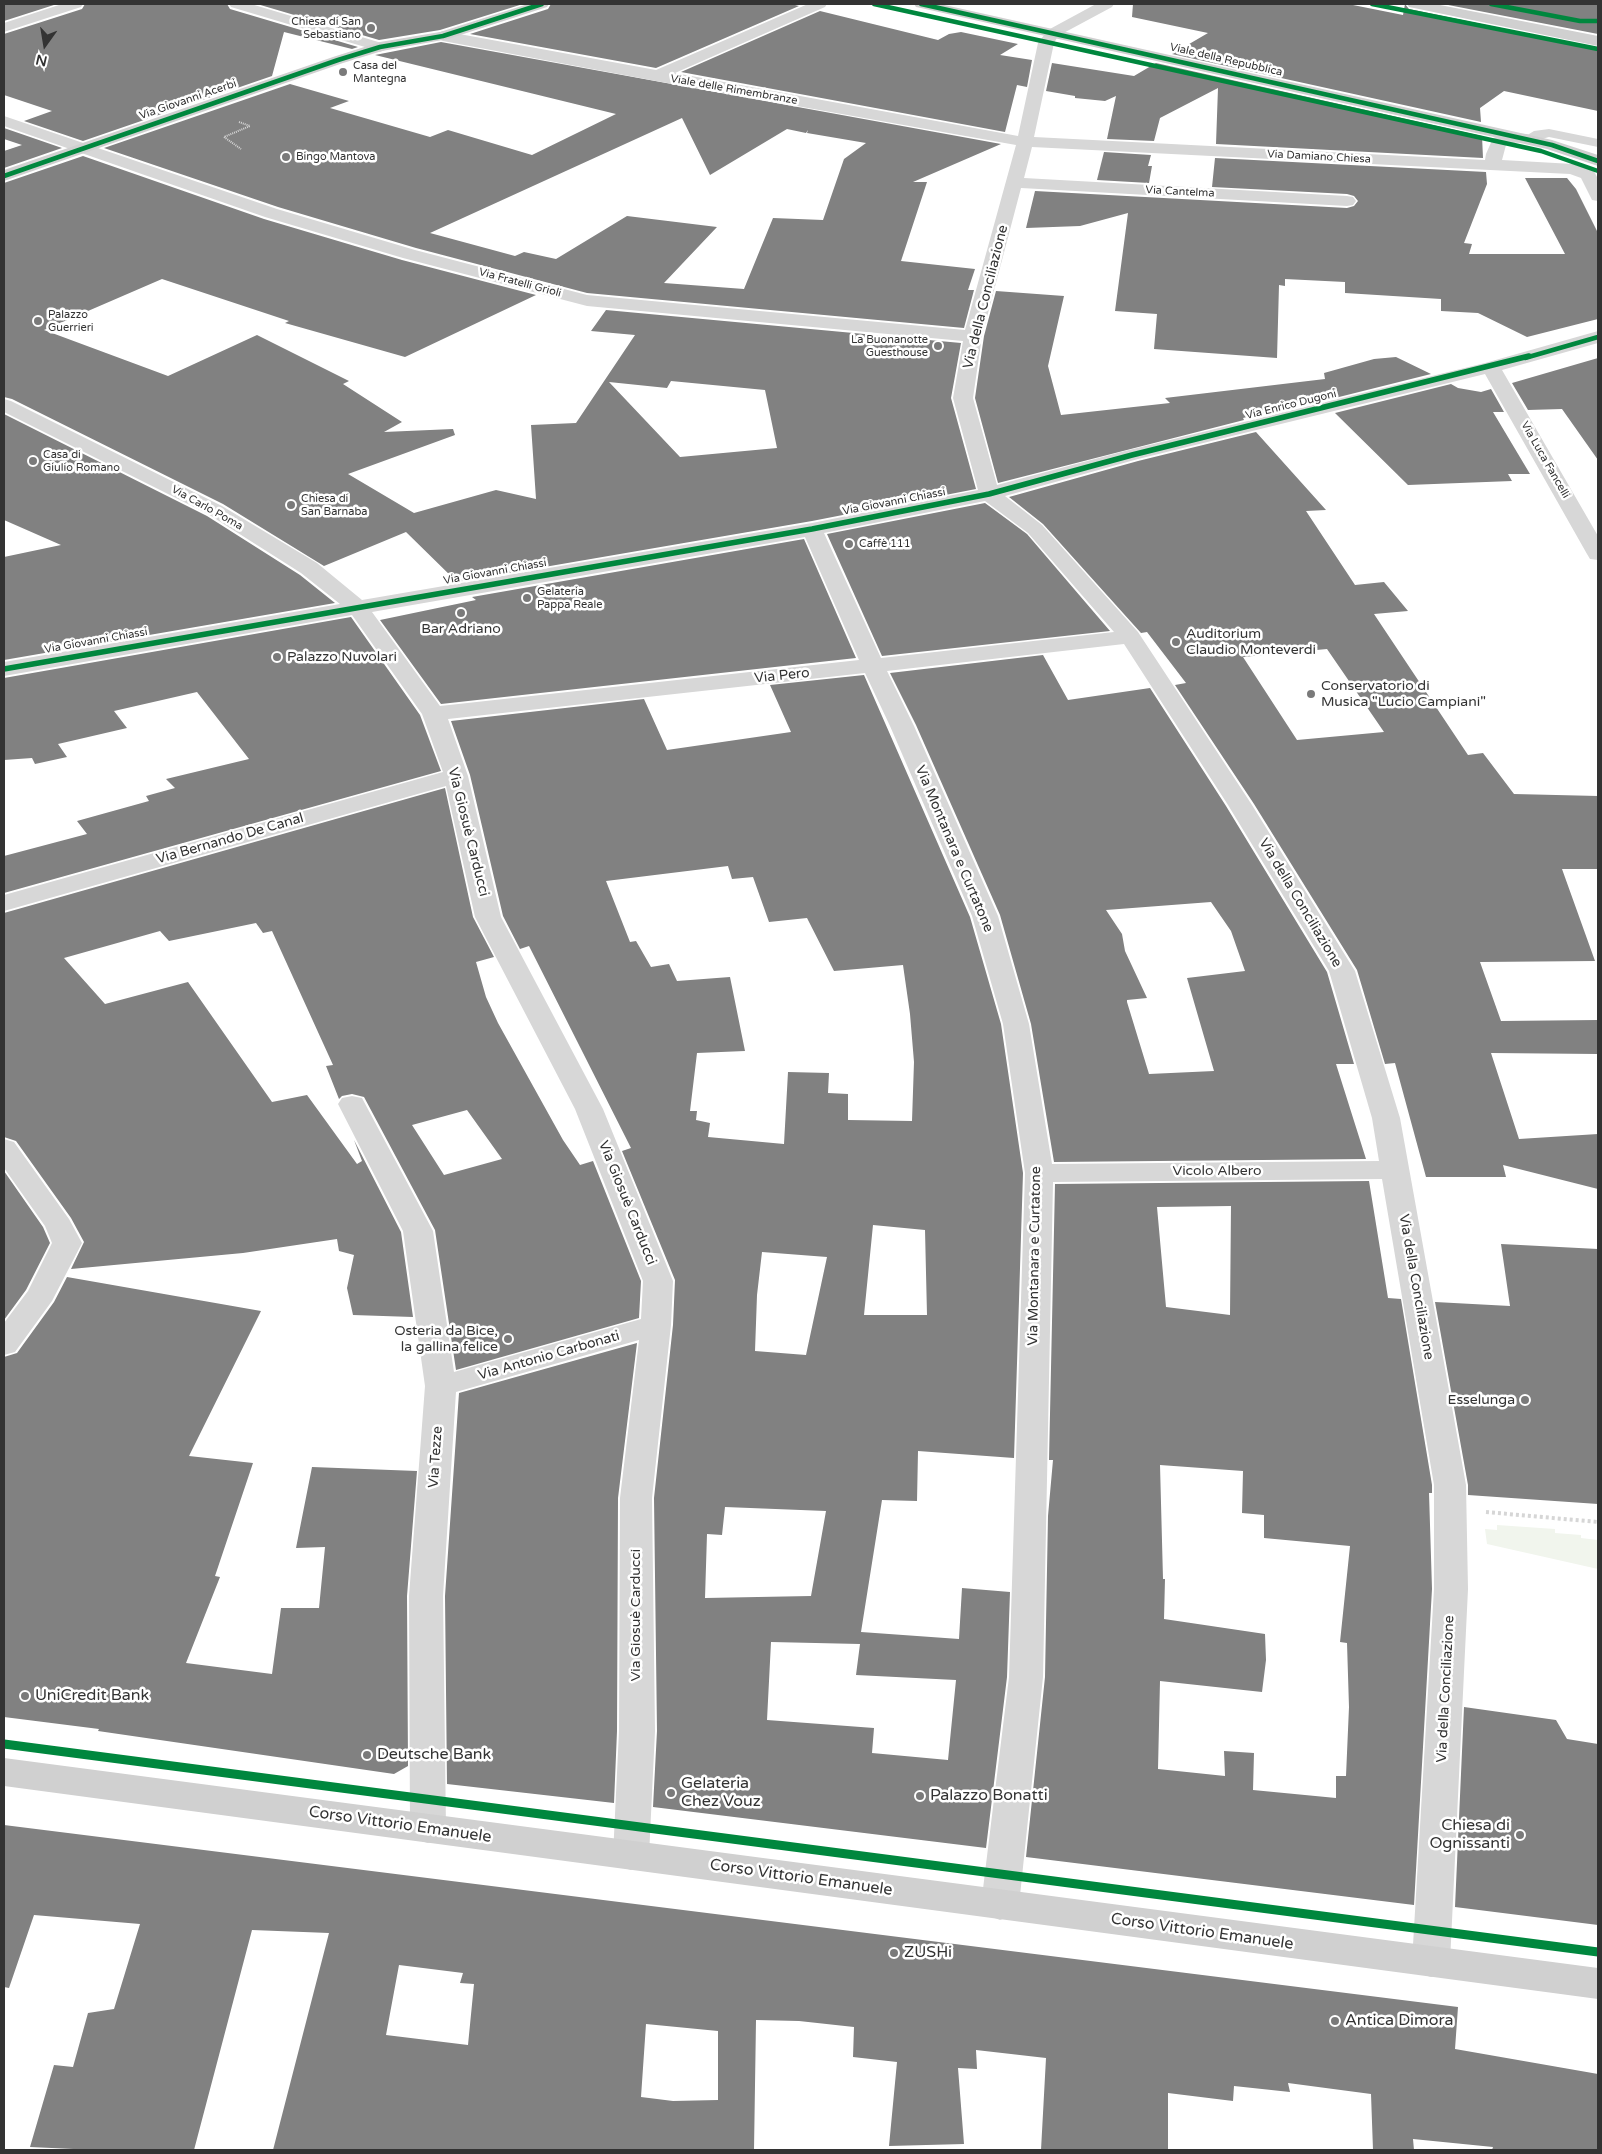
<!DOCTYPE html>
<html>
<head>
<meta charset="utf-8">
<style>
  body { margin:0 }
  #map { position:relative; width:1602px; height:2154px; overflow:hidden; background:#fff; font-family:"Varela Round",sans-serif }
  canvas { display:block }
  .frame { position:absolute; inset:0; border:5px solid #333; pointer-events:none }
  .north { position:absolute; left:20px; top:20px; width:50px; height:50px; -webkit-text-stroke:4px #fff; paint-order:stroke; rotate:193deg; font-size:14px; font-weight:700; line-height:20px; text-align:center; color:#333 }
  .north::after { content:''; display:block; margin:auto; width:18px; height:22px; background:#333; clip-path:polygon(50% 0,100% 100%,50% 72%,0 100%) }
</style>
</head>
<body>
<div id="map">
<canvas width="1602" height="2154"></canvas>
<div class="frame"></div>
<div class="north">N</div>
</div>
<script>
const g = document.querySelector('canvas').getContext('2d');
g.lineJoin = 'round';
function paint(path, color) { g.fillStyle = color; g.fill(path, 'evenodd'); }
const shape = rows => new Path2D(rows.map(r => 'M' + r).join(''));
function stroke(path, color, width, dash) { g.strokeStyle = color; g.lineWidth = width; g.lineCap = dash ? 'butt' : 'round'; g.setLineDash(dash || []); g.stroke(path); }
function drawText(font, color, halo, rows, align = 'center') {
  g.font = font + ' "Varela Round",sans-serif'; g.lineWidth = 5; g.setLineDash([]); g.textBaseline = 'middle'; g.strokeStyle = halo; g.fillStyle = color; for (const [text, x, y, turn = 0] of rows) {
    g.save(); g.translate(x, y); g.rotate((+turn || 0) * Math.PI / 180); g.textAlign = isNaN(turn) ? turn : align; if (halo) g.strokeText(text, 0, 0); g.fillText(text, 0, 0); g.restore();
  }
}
const green = shape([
  [1497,1525,1555,1529,1555,1533,1581,1535,1581,1538,1598,1540,1598,1569,1487,1544,1485,1529,1497,1530]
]);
const building = shape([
  [4,4,57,4,4,21],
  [85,4,227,4,230,9,358,47,352,49,284,32,272,76,83,141,24,121,52,111,4,95,4,34,82,9],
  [257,4,523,4,440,30,379,40],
  [551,4,791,4,799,6,656,68,470,34,548,9],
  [1133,4,1348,4,1403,15,1405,4,1409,9,1598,48,1598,111,1504,91,1480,108,1481,122,1172,54,1208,33,1132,17],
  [1443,4,1598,4,1598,34],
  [820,11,938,40,949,34,961,32,1018,44,1000,55,1032,60,1027,87,1017,85,1005,132,681,72],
  [441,42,1001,144,913,182,927,182,901,261,975,269,968,290,974,290,964,328,587,293,416,248,278,207,104,148,290,84,349,101,330,108,430,137,448,130,532,155,616,114,375,55],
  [682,118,710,175,787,129,806,133,808,130,807,133,866,143,844,159,823,220,773,218,744,289,664,283,717,227,627,216,556,259,524,252,515,256,430,233],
  [1052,63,1134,76,1156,63,1482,136,1483,158,1216,144,1218,88,1160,118,1154,141,1107,139,1116,96,1105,101,1075,98,1075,96,1046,91],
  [4,128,62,148,4,168,4,151,22,145,4,139],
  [1104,152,1151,155,1148,166,1152,166,1149,183,1097,180],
  [83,156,264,219,402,260,536,295,405,357,285,323,289,321,162,279,44,330,168,376,257,335,349,381,343,384,402,422,384,432,453,429,455,435,348,474,414,513,496,490,536,499,531,425,576,423,635,335,591,331,606,310,961,343,951,398,976,489,812,521,457,582,406,532,324,566,223,504,12,399,4,397,4,183],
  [671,381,765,390,777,448,680,457,609,382,667,388],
  [1215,158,1486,172,1487,184,1464,243,1472,244,1469,254,1565,254,1525,178,1567,178,1576,189,1598,233,1598,319,1527,337,1478,313,1441,311,1441,299,1345,293,1345,282,1285,279,1285,286,1279,285,1277,358,1154,349,1157,314,1115,311,1128,213,1080,226,1026,228,1035,191,1347,208,1354,206,1358,201,1354,196,1347,194,1212,187],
  [996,291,1064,296,1048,366,1061,415,1170,403,1165,398,1325,379,1324,373,1374,359,1396,357,1431,374,1323,401,1318,395,1318,399,1243,418,1244,420,998,483,975,398,984,336],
  [1598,358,1598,460,1562,409,1528,410,1512,383],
  [1451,384,1458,388,1481,392,1491,389,1504,412,1493,412,1530,474,1508,474,1512,481,1408,485,1335,413],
  [4,414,207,516,300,575,335,603,4,660,4,557,61,545,4,520],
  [1256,432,1326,510,1306,511,1355,585,1384,582,1408,611,1374,614,1468,755,1483,753,1514,794,1598,796,1598,869,1562,869,1595,961,1480,962,1501,1021,1598,1020,1598,1054,1491,1053,1519,1139,1598,1134,1598,1189,1503,1165,1506,1177,1426,1177,1395,1063,1385,1064,1357,970,1254,804,1175,685,1186,683,1147,632,1141,633,1043,524,1009,497,1138,461],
  [1327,649,1384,732,1297,740,1243,657],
  [985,503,1027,534,1110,631,882,656,827,534],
  [804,539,856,658,441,704,380,620,476,600,472,597],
  [351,617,420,715,441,771,4,893,4,856,87,834,77,821,149,801,146,796,175,788,166,779,249,759,197,692,114,711,127,728,58,744,67,757,35,764,32,758,4,760,4,678],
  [1043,655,1068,700,1150,688,1226,806,1327,972,1354,1064,1336,1064,1366,1159,1054,1162,1031,1024,1000,915,916,725,890,673],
  [1211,902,1231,931,1245,971,1187,978,1214,1071,1149,1074,1127,1002,1127,1000,1147,998,1125,951,1122,934,1106,910],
  [864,675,970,917,1001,1024,1023,1173,1014,1458,918,1451,917,1501,882,1500,861,1632,959,1639,962,1588,1010,1592,1007,1677,986,1848,653,1807,657,1731,654,1498,673,1325,675,1280,622,1151,631,1148,529,946,520,949,503,916,470,775,451,721,644,699,667,750,791,732,770,685],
  [728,866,732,879,753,877,769,922,807,918,834,971,903,965,910,1014,914,1062,912,1121,848,1120,848,1094,828,1093,829,1073,788,1072,784,1144,708,1137,710,1123,696,1120,697,1111,690,1111,697,1053,745,1051,730,977,677,981,669,964,651,967,636,941,630,942,606,881],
  [873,1225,925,1230,927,1315,864,1315],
  [762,1252,827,1257,806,1355,755,1351,757,1295],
  [725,1507,826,1511,811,1596,705,1598,707,1534,722,1535],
  [771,1642,860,1644,856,1675,956,1680,948,1760,872,1753,874,1728,767,1720],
  [445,788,473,917,494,957,476,962,486,997,498,1023,563,1140,580,1165,593,1161,641,1281,639,1318,456,1370,435,1230,364,1097,352,1094,342,1096,339,1099,326,1066,333,1065,272,931,263,933,256,923,169,941,160,931,64,958,105,1004,188,982,272,1102,307,1095,357,1164,362,1161,354,1140,401,1232,413,1317,353,1315,347,1288,354,1255,339,1251,337,1239,243,1253,71,1269,84,1242,71,1218,16,1141,4,1137,4,913],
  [467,1110,502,1159,444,1175,412,1125],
  [4,1171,43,1227,50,1243,26,1290,4,1320],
  [1369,1181,1388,1298,1401,1299,1432,1485,1432,1493,1429,1493,1432,1589,1414,1905,1026,1857,1045,1677,1048,1516,1053,1460,1049,1460,1055,1184],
  [1231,1206,1230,1315,1166,1307,1157,1207],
  [1160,1465,1243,1471,1242,1513,1264,1515,1264,1538,1350,1546,1340,1642,1347,1643,1349,1707,1346,1776,1336,1776,1336,1798,1253,1790,1254,1753,1224,1751,1225,1776,1158,1769,1160,1681,1262,1692,1266,1660,1265,1634,1164,1619,1165,1579,1163,1579],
  [1501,1244,1598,1249,1598,1504,1468,1495,1468,1485,1435,1302,1510,1306],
  [67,1277,261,1311,189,1456,253,1463,215,1576,220,1577,186,1663,272,1674,281,1608,319,1608,325,1547,296,1548,312,1467,417,1471,407,1596,408,1766,394,1774,98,1731,99,1729,4,1717,4,1357,17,1353,54,1302],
  [637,1343,618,1498,617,1731,614,1803,447,1784,445,1596,459,1393],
  [1464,1707,1556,1720,1567,1739,1598,1744,1598,1925,1455,1907],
  [4,1825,1458,2007,1455,2049,1598,2074,1598,2150,1492,2150,1493,2147,1413,2139,1414,2150,1373,2150,1371,2094,1288,2083,1290,2092,1234,2086,1233,2101,1168,2093,1168,2150,1041,2150,1046,2058,976,2050,977,2069,958,2068,964,2144,889,2146,897,2062,853,2057,854,2027,799,2021,756,2020,754,2150,273,2150,329,1933,252,1930,194,2150,95,2150,30,2147,54,2065,73,2067,88,2013,114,2009,140,1924,34,1915,9,1988,4,1987],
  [399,1965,463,1973,460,1983,474,1984,468,2045,386,2035],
  [646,2024,718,2031,718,2100,673,2101,641,2097]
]);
const pathFar1 = shape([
  [239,122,250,126,224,137,241,149]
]);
const path = shape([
  [1486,1512,1598,1522]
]);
const lane = shape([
  [1549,129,1598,139,1598,147,1549,137,1527,143,1521,139,1534,131,1549,129]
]);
const street = shape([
  [62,4,83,4,81,7,4,32,4,23,62,4],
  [229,4,251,4,385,44,388,47,385,50,380,52,375,50,231,7,229,4],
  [808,4,827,4,825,7,675,73,1018,136,1038,43,1048,30,1096,4,1114,4,1112,7,1058,36,1054,43,1034,137,1485,160,1486,154,1493,138,1509,133,1527,134,1533,136,1535,139,1533,142,1511,143,1506,145,1502,160,1573,164,1594,171,1598,179,1598,201,1592,200,1581,178,1570,174,1032,147,1024,178,1347,196,1353,197,1356,201,1353,205,1347,206,1021,188,982,336,973,398,997,485,1125,451,1485,363,1598,331,1598,343,1502,370,1598,536,1598,560,1590,559,1587,554,1485,374,1138,459,1005,496,1042,525,1138,632,1252,805,1355,971,1400,1118,1466,1485,1468,1589,1450,1962,1444,1973,1431,1977,1418,1973,1412,1962,1434,1589,1434,1485,1382,1179,1053,1182,1043,1677,1019,1905,1013,1915,1000,1920,987,1915,981,1905,1009,1677,1025,1173,1003,1024,972,916,890,726,865,673,448,719,468,776,501,917,603,1109,673,1281,671,1325,652,1498,655,1731,649,1856,644,1866,631,1870,618,1866,613,1856,619,1731,620,1498,639,1340,456,1392,443,1596,446,1829,441,1839,428,1843,415,1839,410,1829,409,1596,425,1386,403,1231,338,1104,342,1098,352,1096,362,1098,433,1231,454,1372,641,1319,643,1281,575,1109,475,917,446,786,4,911,4,895,443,772,422,714,352,615,4,676,4,662,340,604,301,573,208,514,4,412,4,399,11,401,222,506,317,563,362,600,812,523,978,490,953,398,963,341,587,306,403,258,265,217,4,126,4,116,277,209,415,250,587,295,965,330,1016,145,656,81,443,41,438,39,435,36,438,33,443,31,656,70,808,4],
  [985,501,1028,533,1114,632,881,658,824,533,985,501],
  [805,537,859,660,440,706,372,612,805,537],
  [1124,644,1228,805,1329,971,1372,1118,1379,1161,1052,1164,1029,1024,998,916,914,726,887,671,1124,644],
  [4,1139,14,1142,69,1219,82,1243,52,1301,15,1352,4,1355,4,1323,28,1291,52,1243,45,1226,4,1168,4,1139]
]);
const secondary = shape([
  [528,4,549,4,547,7,448,39,382,51,343,63,4,181,4,170,333,57,380,42,440,32,528,4],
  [914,4,940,4,1552,140,1598,155,1598,166,1547,149,921,8,916,7,914,4],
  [1407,4,1435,4,1598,36,1598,46,1414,8,1409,7,1407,4],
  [4,1758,1598,1968,1598,1999,4,1786,4,1758]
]);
const cyclewayFar2 = shape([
  [874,4,1541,151,1598,171],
  [921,4,1552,145,1598,161],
  [1372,4,1598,49],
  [1491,4,1580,21,1598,21],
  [4,176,338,60,380,47,443,36,542,4],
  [1525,358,1598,337]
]);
const cyclewayFar1 = shape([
  [4,669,812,529,989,494,1132,455,1529,356]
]);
const cycleway = shape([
  [4,1744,1598,1952]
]);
const markers = [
  [371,28,5,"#7a7a7a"],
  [343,72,5,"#7a7a7a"],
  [286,157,5,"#7a7a7a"],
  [38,321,5,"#7a7a7a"],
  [938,346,5,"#7a7a7a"],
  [33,461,5,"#7a7a7a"],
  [291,505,5,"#7a7a7a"],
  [849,544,5,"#7a7a7a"],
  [527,598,5,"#7a7a7a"],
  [461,613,5,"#7a7a7a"],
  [1176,642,5,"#7a7a7a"],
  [277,657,5,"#7a7a7a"],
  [1311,694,5,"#7a7a7a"],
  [508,1339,5,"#7a7a7a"],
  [1525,1400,5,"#7a7a7a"],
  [25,1696,5,"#7a7a7a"],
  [367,1755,5,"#7a7a7a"],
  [671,1793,5,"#7a7a7a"],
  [920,1796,5,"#7a7a7a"],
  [1520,1835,5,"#7a7a7a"],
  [894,1953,5,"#7a7a7a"],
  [1335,2021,5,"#7a7a7a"]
];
const farPoinames = [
  ["Chiesa di San",361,22,"right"],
  ["Sebastiano",361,35,"right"],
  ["Casa del",353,66],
  ["Mantegna",353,79],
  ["Bingo Mantova",296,157],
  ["Palazzo",48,315],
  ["Guerrieri",48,328],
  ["La Buonanotte",928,340,"right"],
  ["Guesthouse",928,353,"right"],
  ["Casa di",43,455],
  ["Giulio Romano",43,468],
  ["Chiesa di",301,499],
  ["San Barnaba",301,512],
  ["Caffè 111",859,544],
  ["Gelateria",537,592],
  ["Pappa Reale",537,605]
];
const farStreetnames = [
  ["Viale della Repubblica",1226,60,13],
  ["Viale delle Rimembranze",734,90,10],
  ["Via Giovanni Acerbi",188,100,-19],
  ["Via Damiano Chiesa",1319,157,3],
  ["Via Cantelma",1180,192,3],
  ["Via Fratelli Grioli",520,283,15],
  ["Via Enrico Dugoni",1291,405,-14],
  ["Via Luca Fancelli",1545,460,60],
  ["Via Giovanni Chiassi",894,502,-11],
  ["Via Carlo Poma",207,508,29],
  ["Via Giovanni Chiassi",495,572,-10],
  ["Via Giovanni Chiassi",96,641,-10]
];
const streetNames = [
  ["Via della Conciliazione",986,297,-76],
  ["Via Pero",782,676,-6],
  ["Via Giosuè Carducci",468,832,76],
  ["Via Bernando De Canal",230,839,-16],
  ["Via Montanara e Curtatone",954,849,67],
  ["Via della Conciliazione",1300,903,59],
  ["Vicolo Albero",1217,1171],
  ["Via Giosuè Carducci",627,1203,68],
  ["Via Montanara e Curtatone",1035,1256,-89],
  ["Via della Conciliazione",1416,1287,80],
  ["Via Antonio Carbonati",549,1356,-16],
  ["Via Tezze",436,1457,-86],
  ["Via Giosuè Carducci",636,1615,-90],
  ["Via della Conciliazione",1446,1689,-87]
];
const poiNames = [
  ["Bar Adriano",461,629,"center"],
  ["Auditorium",1186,634],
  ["Claudio Monteverdi",1186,650],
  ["Palazzo Nuvolari",287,657],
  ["Conservatorio di",1321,686],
  ["Musica \"Lucio Campiani\"",1321,702],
  ["Osteria da Bice,",498,1331,"right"],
  ["la gallina felice",498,1347,"right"],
  ["Esselunga",1515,1400,"right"]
];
const nearPoinames = [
  ["UniCredit Bank",35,1696],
  ["Deutsche Bank",377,1755],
  ["Gelateria",681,1784],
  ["Chez Vouz",681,1802],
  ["Palazzo Bonatti",930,1796],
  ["Chiesa di",1510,1826,"right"],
  ["Ognissanti",1510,1844,"right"],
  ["ZUSHi",904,1953],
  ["Antica Dimora",1345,2021]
];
const nearStreetnames = [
  ["Corso Vittorio Emanuele",400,1825,8],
  ["Corso Vittorio Emanuele",801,1878,8],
  ["Corso Vittorio Emanuele",1202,1932,8]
];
paint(green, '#f1f5ed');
paint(building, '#818181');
stroke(pathFar1, '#d6d6d6', 2, [1, 1]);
stroke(path, '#d6d6d6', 4, [3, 3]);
paint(lane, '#d7d7d7');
paint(street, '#d7d7d7');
paint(secondary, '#d0d0d0');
stroke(cyclewayFar2, '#00873e', 4.5);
stroke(cyclewayFar1, '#00873e', 5.5);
stroke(cycleway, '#00873e', 9);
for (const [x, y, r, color] of markers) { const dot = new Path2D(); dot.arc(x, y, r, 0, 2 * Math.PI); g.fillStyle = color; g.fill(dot); stroke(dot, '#fff', 2); }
drawText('11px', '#333', '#fff', farPoinames, 'left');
drawText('11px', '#333', '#fff', farStreetnames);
drawText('14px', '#333', '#fff', streetNames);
drawText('14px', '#333', '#fff', poiNames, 'left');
drawText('16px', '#333', '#fff', nearPoinames, 'left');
drawText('16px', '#333', '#fff', nearStreetnames);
</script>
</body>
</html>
